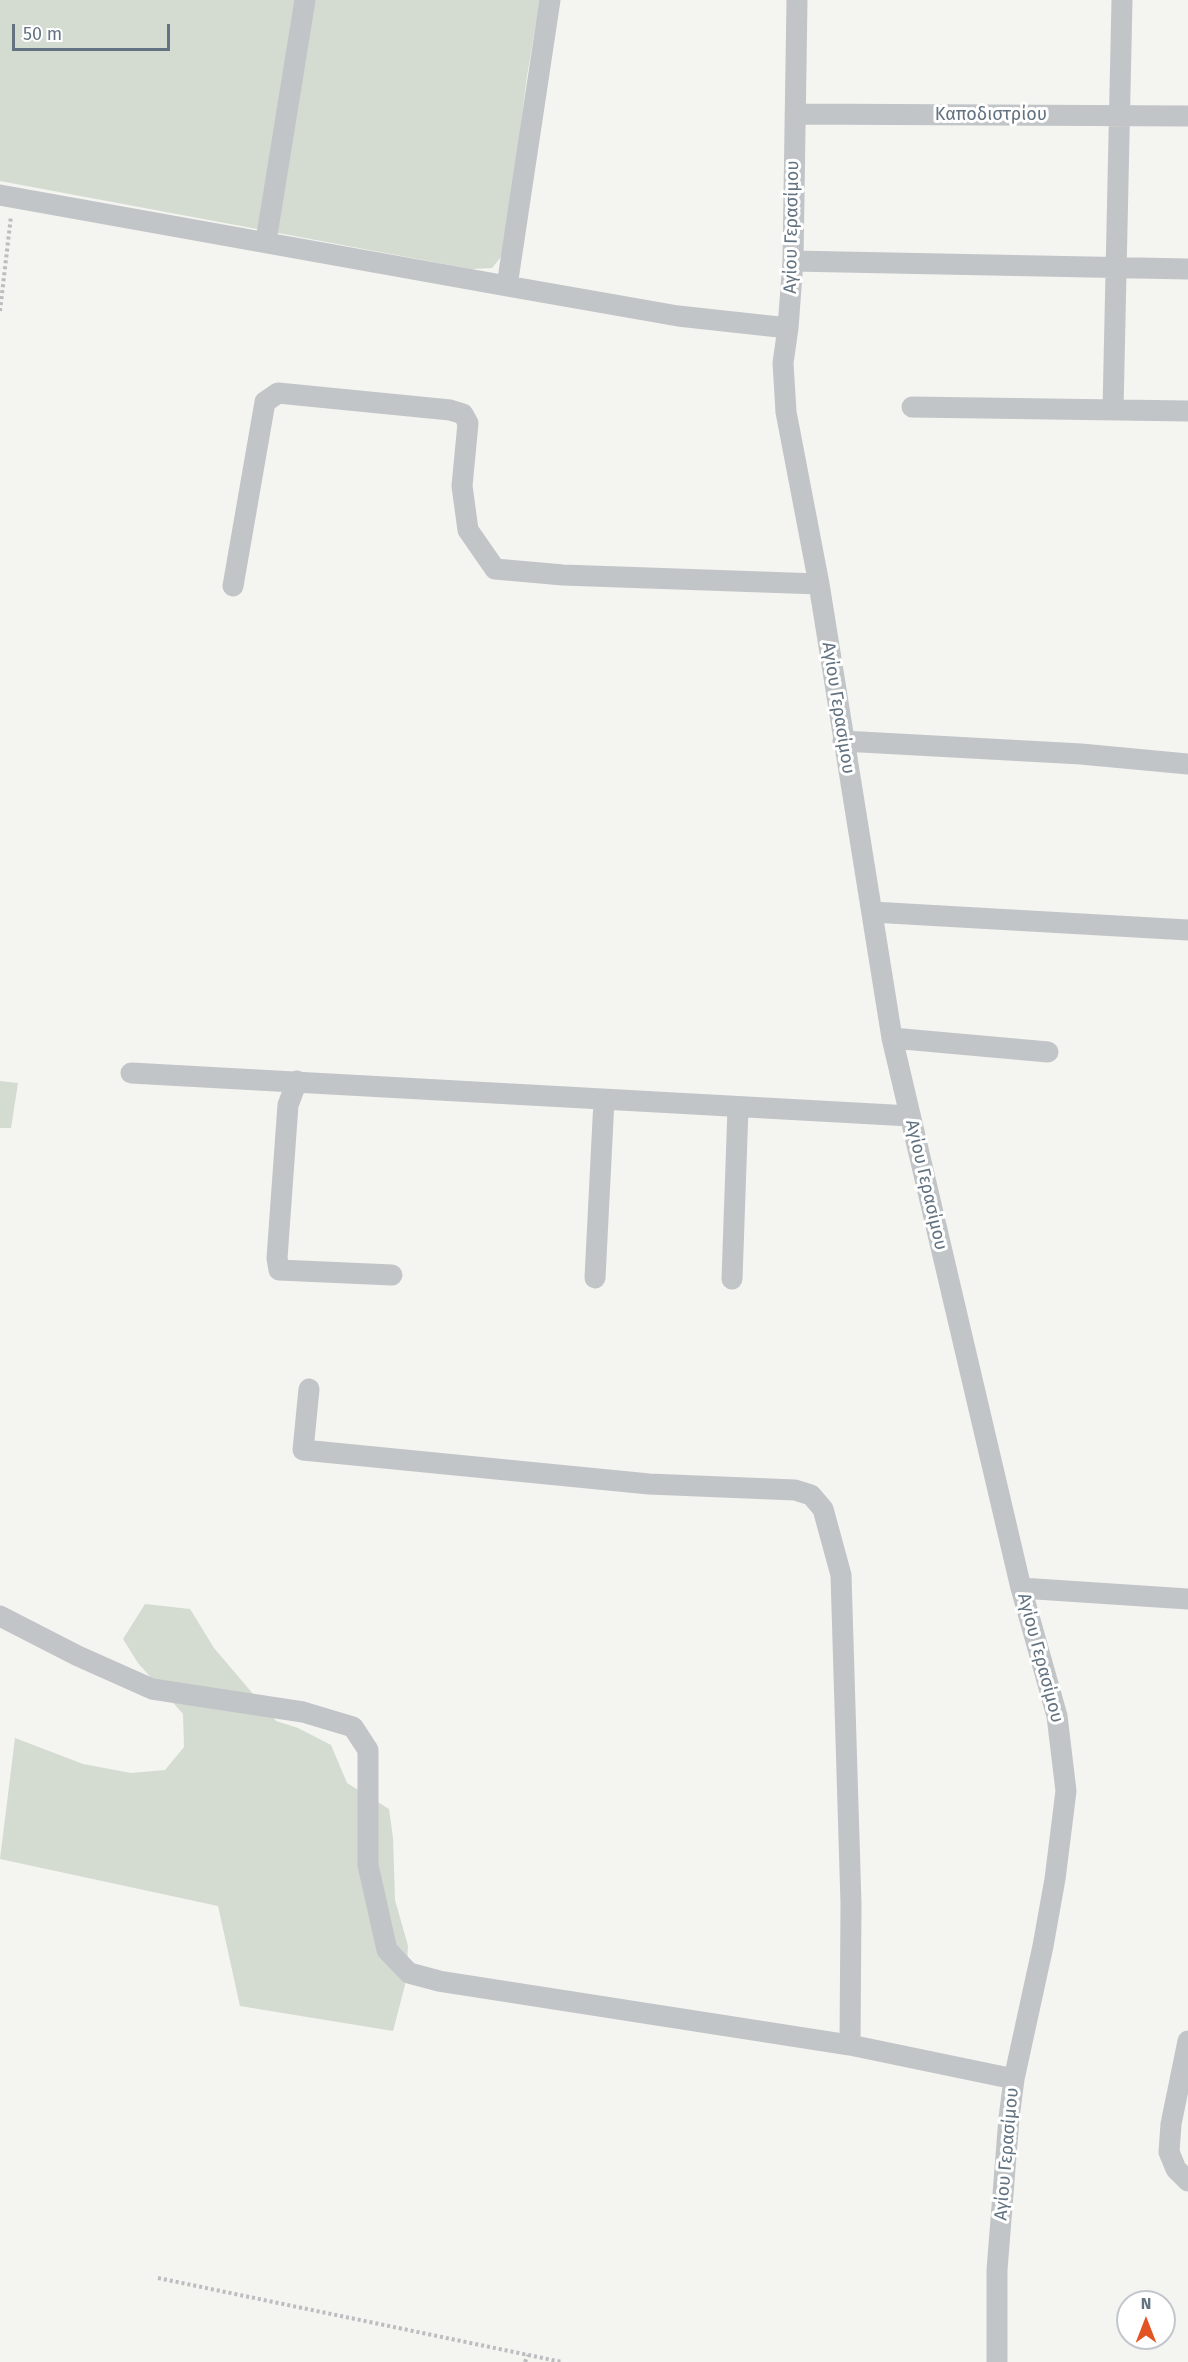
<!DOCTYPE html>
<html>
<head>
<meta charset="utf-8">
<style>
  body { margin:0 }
  #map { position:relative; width:1188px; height:2362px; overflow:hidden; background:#f4f4f0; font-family:"Fira Sans",sans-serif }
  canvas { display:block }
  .north { position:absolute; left:1116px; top:2290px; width:60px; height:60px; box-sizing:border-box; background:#fff; border:2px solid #c1c7cd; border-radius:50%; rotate:0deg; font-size:16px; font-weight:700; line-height:24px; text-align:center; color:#637381 }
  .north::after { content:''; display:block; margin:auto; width:21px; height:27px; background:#e25522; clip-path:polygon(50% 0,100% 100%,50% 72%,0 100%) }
  .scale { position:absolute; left:12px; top:24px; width:158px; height:27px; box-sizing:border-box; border:3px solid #637381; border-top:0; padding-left:8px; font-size:18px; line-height:21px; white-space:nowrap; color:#637381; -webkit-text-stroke:4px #fff; paint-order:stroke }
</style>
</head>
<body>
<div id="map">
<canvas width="1188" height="2362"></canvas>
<div class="north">N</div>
<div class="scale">50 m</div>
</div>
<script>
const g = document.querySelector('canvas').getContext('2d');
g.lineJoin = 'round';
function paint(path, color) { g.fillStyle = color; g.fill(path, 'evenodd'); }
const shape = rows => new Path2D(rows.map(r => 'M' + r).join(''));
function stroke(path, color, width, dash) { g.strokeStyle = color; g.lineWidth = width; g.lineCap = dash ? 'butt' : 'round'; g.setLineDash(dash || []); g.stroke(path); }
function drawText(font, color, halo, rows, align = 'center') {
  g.font = font + ' "Fira Sans",sans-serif'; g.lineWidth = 6; g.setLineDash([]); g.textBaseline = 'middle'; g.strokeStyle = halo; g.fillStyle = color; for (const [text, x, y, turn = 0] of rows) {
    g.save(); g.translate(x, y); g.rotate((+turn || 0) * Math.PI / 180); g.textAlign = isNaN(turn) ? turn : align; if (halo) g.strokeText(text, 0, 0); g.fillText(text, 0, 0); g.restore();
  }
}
const green = shape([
  [0,0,540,0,527,76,505,252,492,268,471,269,0,181],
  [0,1081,18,1083,11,1128,0,1128],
  [145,1604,190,1609,214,1648,276,1721,298,1728,331,1745,347,1783,389,1809,393,1838,395,1900,408,1946,406,1981,393,2031,240,2006,218,1906,0,1859,15,1738,83,1764,131,1773,165,1770,184,1747,183,1714,138,1663,123,1639]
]);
const path = shape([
  [0,311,11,216],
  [158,2278,562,2362],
  [525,2362,528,2355]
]);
const minor = shape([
  [550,0,507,286,678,316,788,328],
  [797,0,793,261,788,328,783,363,786,412,819,584,892,1038,1021,1588,1057,1716,1066,1791,1055,1879,1043,1946,1014,2079,1009,2118,997,2270,997,2362],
  [795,114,1188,116],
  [0,195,507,286],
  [266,241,305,0],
  [793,261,1188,269],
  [912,407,1188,411],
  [1113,410,1122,0],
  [233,586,265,402,278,393,450,410,463,414,468,423,462,486,468,530,495,569,563,575,819,584],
  [843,741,1081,754,1188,764],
  [872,912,1188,930],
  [892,1038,1048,1052],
  [131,1073,910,1116],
  [297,1081,288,1105,277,1258,279,1270,392,1275],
  [595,1278,604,1100],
  [732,1279,738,1108],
  [309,1389,303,1450,649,1484,795,1490,811,1495,823,1509,841,1575,851,1904,850,2045,1014,2079],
  [1021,1588,1188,1599],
  [0,1616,78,1656,152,1689,303,1712,353,1727,368,1750,368,1865,387,1950,409,1973,439,1981,850,2045],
  [1188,2041,1171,2124,1169,2152,1176,2169,1188,2181]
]);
const streetNames = [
  ["Καποδιστρίου",991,115],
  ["Αγίου Γερασίμου",792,227,-89],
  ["Αγίου Γερασίμου",838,708,81],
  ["Αγίου Γερασίμου",926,1185,77],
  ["Αγίου Γερασίμου",1040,1658,75],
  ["Αγίου Γερασίμου",1007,2154,-85]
];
paint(green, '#d4dbd1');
stroke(path, '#bbbdbf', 4, [3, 3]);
stroke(minor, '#c1c5c8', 21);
drawText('18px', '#637381', '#fff', streetNames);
</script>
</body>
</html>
